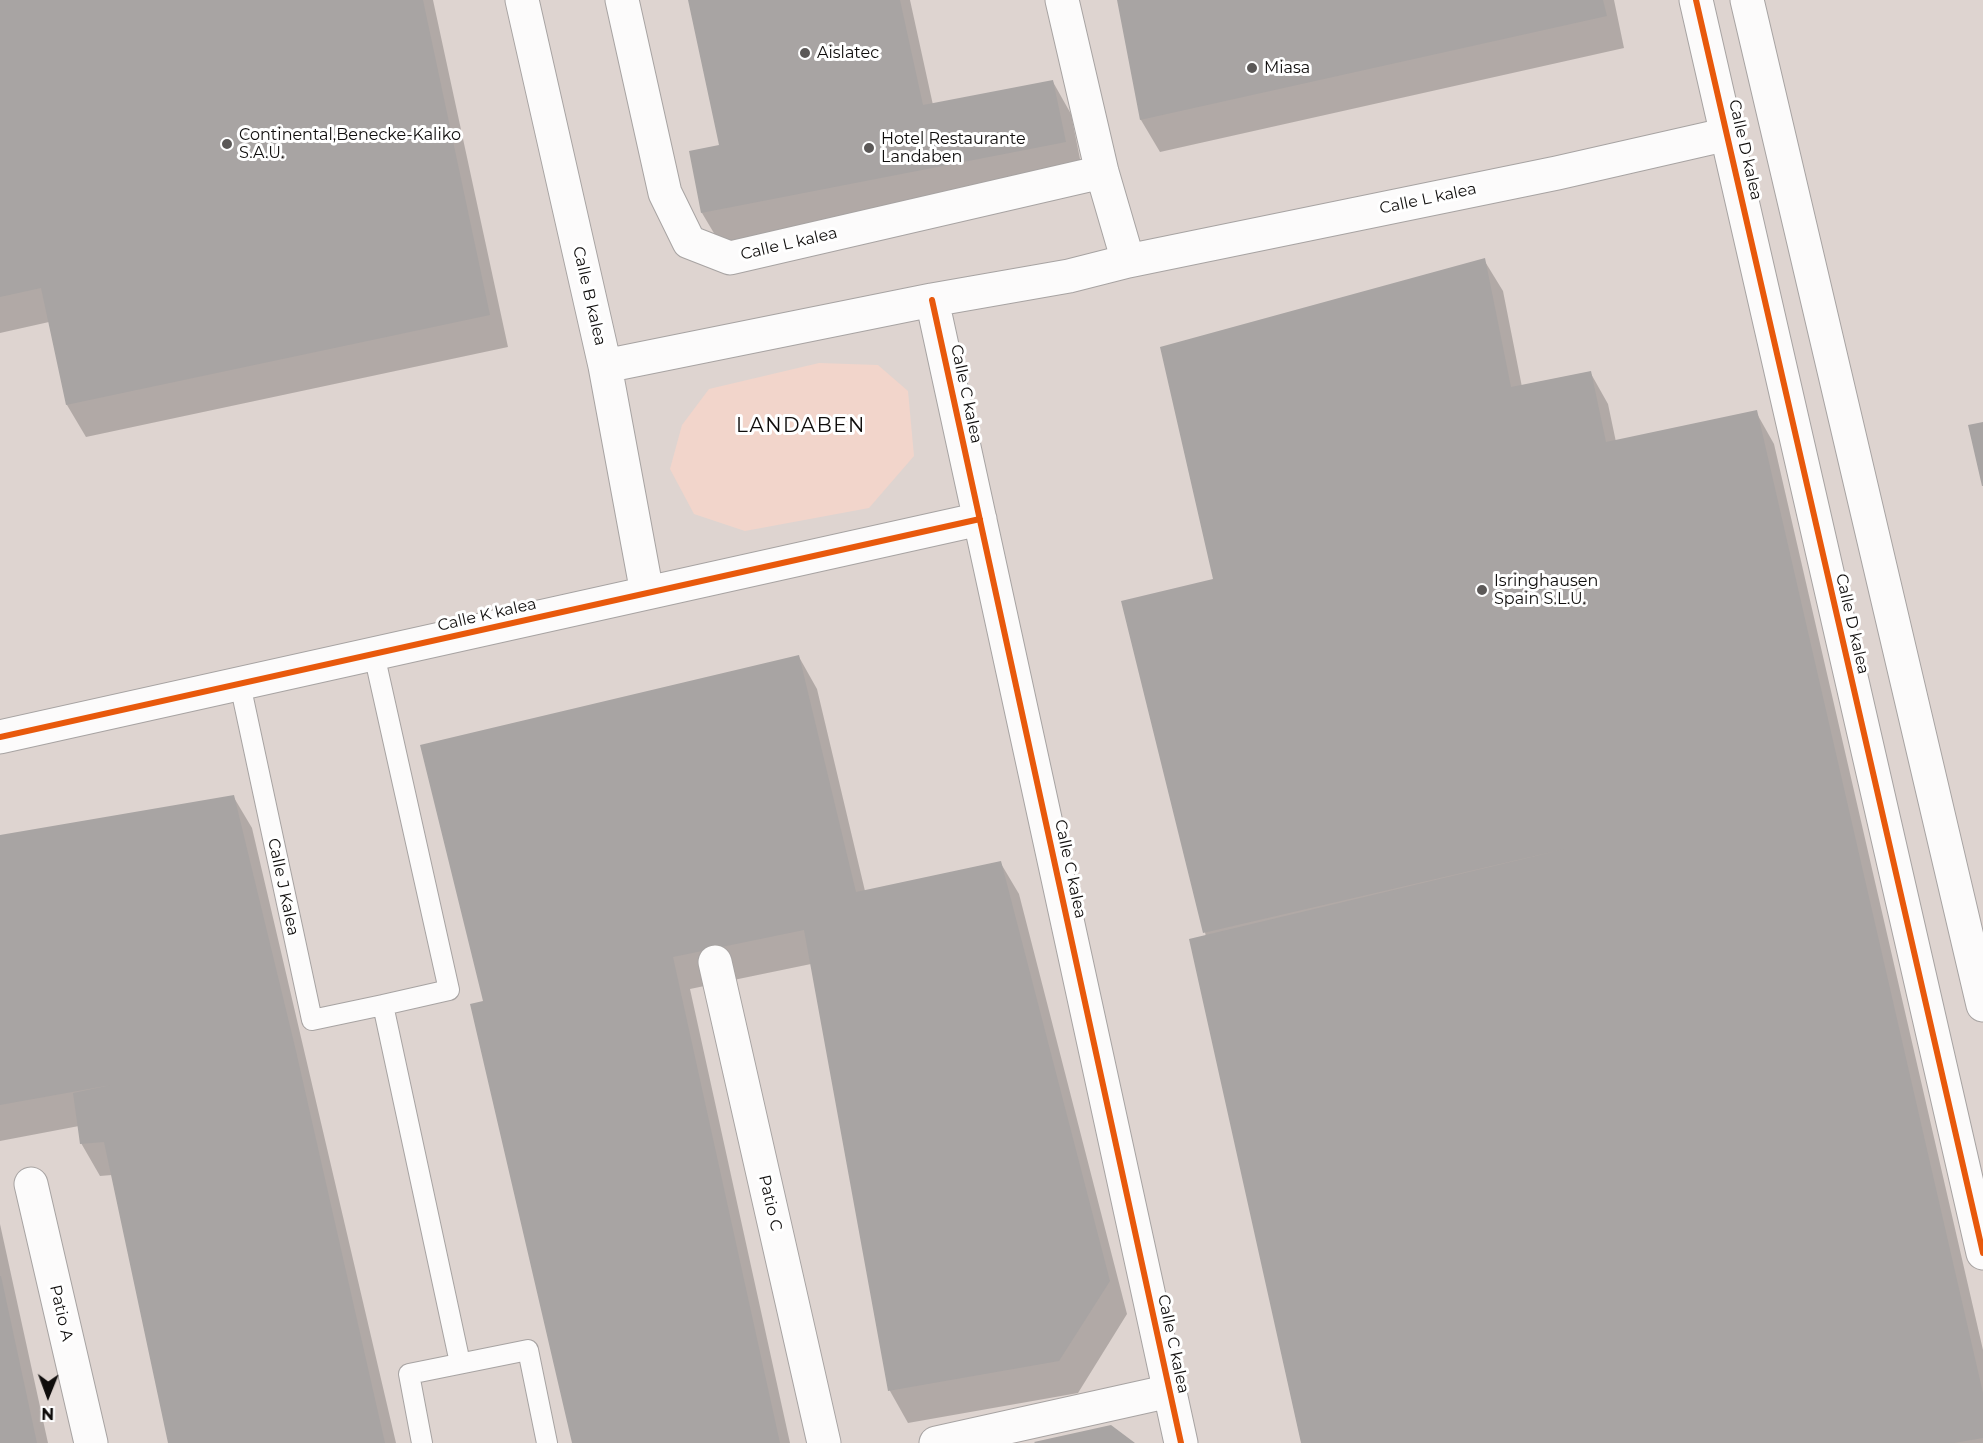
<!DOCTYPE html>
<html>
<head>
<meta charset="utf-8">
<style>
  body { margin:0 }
  #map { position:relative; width:1983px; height:1443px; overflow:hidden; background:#e8e4e3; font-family:Montserrat,sans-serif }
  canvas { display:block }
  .north { position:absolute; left:18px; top:1365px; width:60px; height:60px; -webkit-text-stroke:4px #fff; paint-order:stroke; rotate:181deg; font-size:16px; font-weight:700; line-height:24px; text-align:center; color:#0f0d0c }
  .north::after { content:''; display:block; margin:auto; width:21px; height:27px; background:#0f0d0c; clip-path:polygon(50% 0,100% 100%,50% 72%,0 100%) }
</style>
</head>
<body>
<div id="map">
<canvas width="1983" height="1443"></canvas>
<div class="north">N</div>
</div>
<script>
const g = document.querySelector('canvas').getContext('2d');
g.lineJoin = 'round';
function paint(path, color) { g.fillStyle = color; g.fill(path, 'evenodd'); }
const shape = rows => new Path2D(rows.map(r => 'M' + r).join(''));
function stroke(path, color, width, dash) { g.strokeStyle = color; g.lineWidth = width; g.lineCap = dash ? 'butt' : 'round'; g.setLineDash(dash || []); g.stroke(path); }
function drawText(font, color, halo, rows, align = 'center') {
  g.font = font + ' Montserrat,sans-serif'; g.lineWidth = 6; g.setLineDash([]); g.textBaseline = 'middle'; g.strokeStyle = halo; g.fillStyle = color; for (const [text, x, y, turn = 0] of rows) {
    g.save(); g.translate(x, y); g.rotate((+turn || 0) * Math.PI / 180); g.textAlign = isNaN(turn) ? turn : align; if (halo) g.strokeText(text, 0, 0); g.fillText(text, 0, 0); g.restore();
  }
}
const built = shape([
  [0,0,1983,0,1983,1443,0,1443]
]);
const green = shape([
  [819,363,878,365,908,391,914,456,869,508,745,531,694,514,670,469,682,425,709,389]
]);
const shadow = shape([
  [0,0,433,0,508,347,86,437,67,405,49,322,0,333],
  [690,0,910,0,933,105,1053,82,1071,114,1083,174,721,245,702,213,721,146],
  [1119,0,1614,0,1624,48,1160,152,1141,120],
  [1484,260,1503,291,1522,387,1590,372,1608,404,1616,442,1756,412,1774,444,1983,1350,1983,1443,1302,1443,1205,932,1215,580],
  [799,657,817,689,865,891,1000,862,1019,894,1127,1314,1078,1393,908,1423,890,1391,811,964,690,989,790,1443,574,1443,485,1003],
  [233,796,252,828,396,1443,170,1443,112,1175,100,1176,81,1143,79,1126,0,1141,0,836],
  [0,1224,48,1443,0,1443]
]);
const building = shape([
  [0,0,423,0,490,315,66,405,41,288,0,297],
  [688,0,900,0,923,105,1053,80,1066,142,701,213,689,151,719,145],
  [1117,0,1603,0,1607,16,1140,120],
  [1485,258,1511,387,1591,371,1606,442,1757,410,1983,1393,1983,1438,1954,1443,1301,1443,1189,939,1569,848,1203,933,1121,601,1213,579,1160,347],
  [1983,422,1983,486,1982,486,1968,425],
  [799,655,856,892,1001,861,1110,1281,1059,1361,888,1391,804,930,673,957,780,1443,572,1443,470,1004,483,1001,420,745],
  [234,795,296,1051,385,1443,168,1443,104,1142,80,1144,73,1093,111,1085,0,1105,0,835],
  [0,1276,1,1276,37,1443,0,1443],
  [1111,1425,1135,1443,1035,1443,1034,1442]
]);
const service = shape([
  [374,654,449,990,383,1005],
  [240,684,312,1020,383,1005,460,1363],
  [422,1443,409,1374,528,1350,547,1443]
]);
const minor = shape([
  [522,0,605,366,647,593],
  [622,0,665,193,689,242,730,258,1102,172],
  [1062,0,1102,172,1128,261],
  [932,300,1181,1443],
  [605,366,932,300,1069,276,1128,261,1557,173,1728,134],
  [0,737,980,519],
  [715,962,824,1443],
  [31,1184,91,1443],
  [936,1443,1170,1391]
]);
const tertiary = shape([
  [1696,0,1983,1253],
  [1747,0,1983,1005]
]);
const cycleway = shape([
  [1696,0,1983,1253],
  [932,300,1181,1443],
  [0,737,980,519]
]);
const markers = [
  [805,53,6,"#5b5857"],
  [1252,68,6,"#5b5857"],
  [227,144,6,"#5b5857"],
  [869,148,6,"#5b5857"],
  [1482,590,6,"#5b5857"]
];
const poiNames = [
  ["Aislatec",817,53],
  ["Miasa",1264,68],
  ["Continental,Benecke-Kaliko",239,135],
  ["S.A.U.",239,153],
  ["Hotel Restaurante",881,139],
  ["Landaben",881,157],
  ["Isringhausen",1494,581],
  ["Spain S.L.U.",1494,599]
];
const streetNames = [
  ["Calle D kalea",1745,150,77],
  ["Calle L kalea",1428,199,-12],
  ["Calle L kalea",789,244,-13],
  ["Calle B kalea",589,296,77],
  ["Calle C kalea",966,394,78],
  ["Calle K kalea",487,615,-13],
  ["Calle D kalea",1852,624,77],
  ["Calle C kalea",1070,869,78],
  ["Calle J Kalea",283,887,78],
  ["Patio C",770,1203,77],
  ["Patio A",61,1313,77],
  ["Calle C kalea",1173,1344,78]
];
const quarterNames = [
  ["LANDABEN",801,426]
];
paint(built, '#ded4d0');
paint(green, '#f2d5cb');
paint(shadow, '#0003');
paint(building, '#a8a4a3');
stroke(service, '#a7a3a2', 22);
stroke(minor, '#a7a3a2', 35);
stroke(tertiary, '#a7a3a2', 35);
stroke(service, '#fcfbfb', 20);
stroke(minor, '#fcfbfb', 33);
stroke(tertiary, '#fcfbfb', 33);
stroke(cycleway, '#e8590c', 6);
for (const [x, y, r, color] of markers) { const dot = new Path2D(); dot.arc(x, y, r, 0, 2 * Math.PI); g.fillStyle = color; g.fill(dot); stroke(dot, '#fff', 2); }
drawText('16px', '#0f0d0c', '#fff', poiNames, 'left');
drawText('16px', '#0f0d0c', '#fff', streetNames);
g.letterSpacing = '1.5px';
drawText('20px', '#0f0d0c', '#fff', quarterNames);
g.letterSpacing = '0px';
</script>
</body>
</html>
